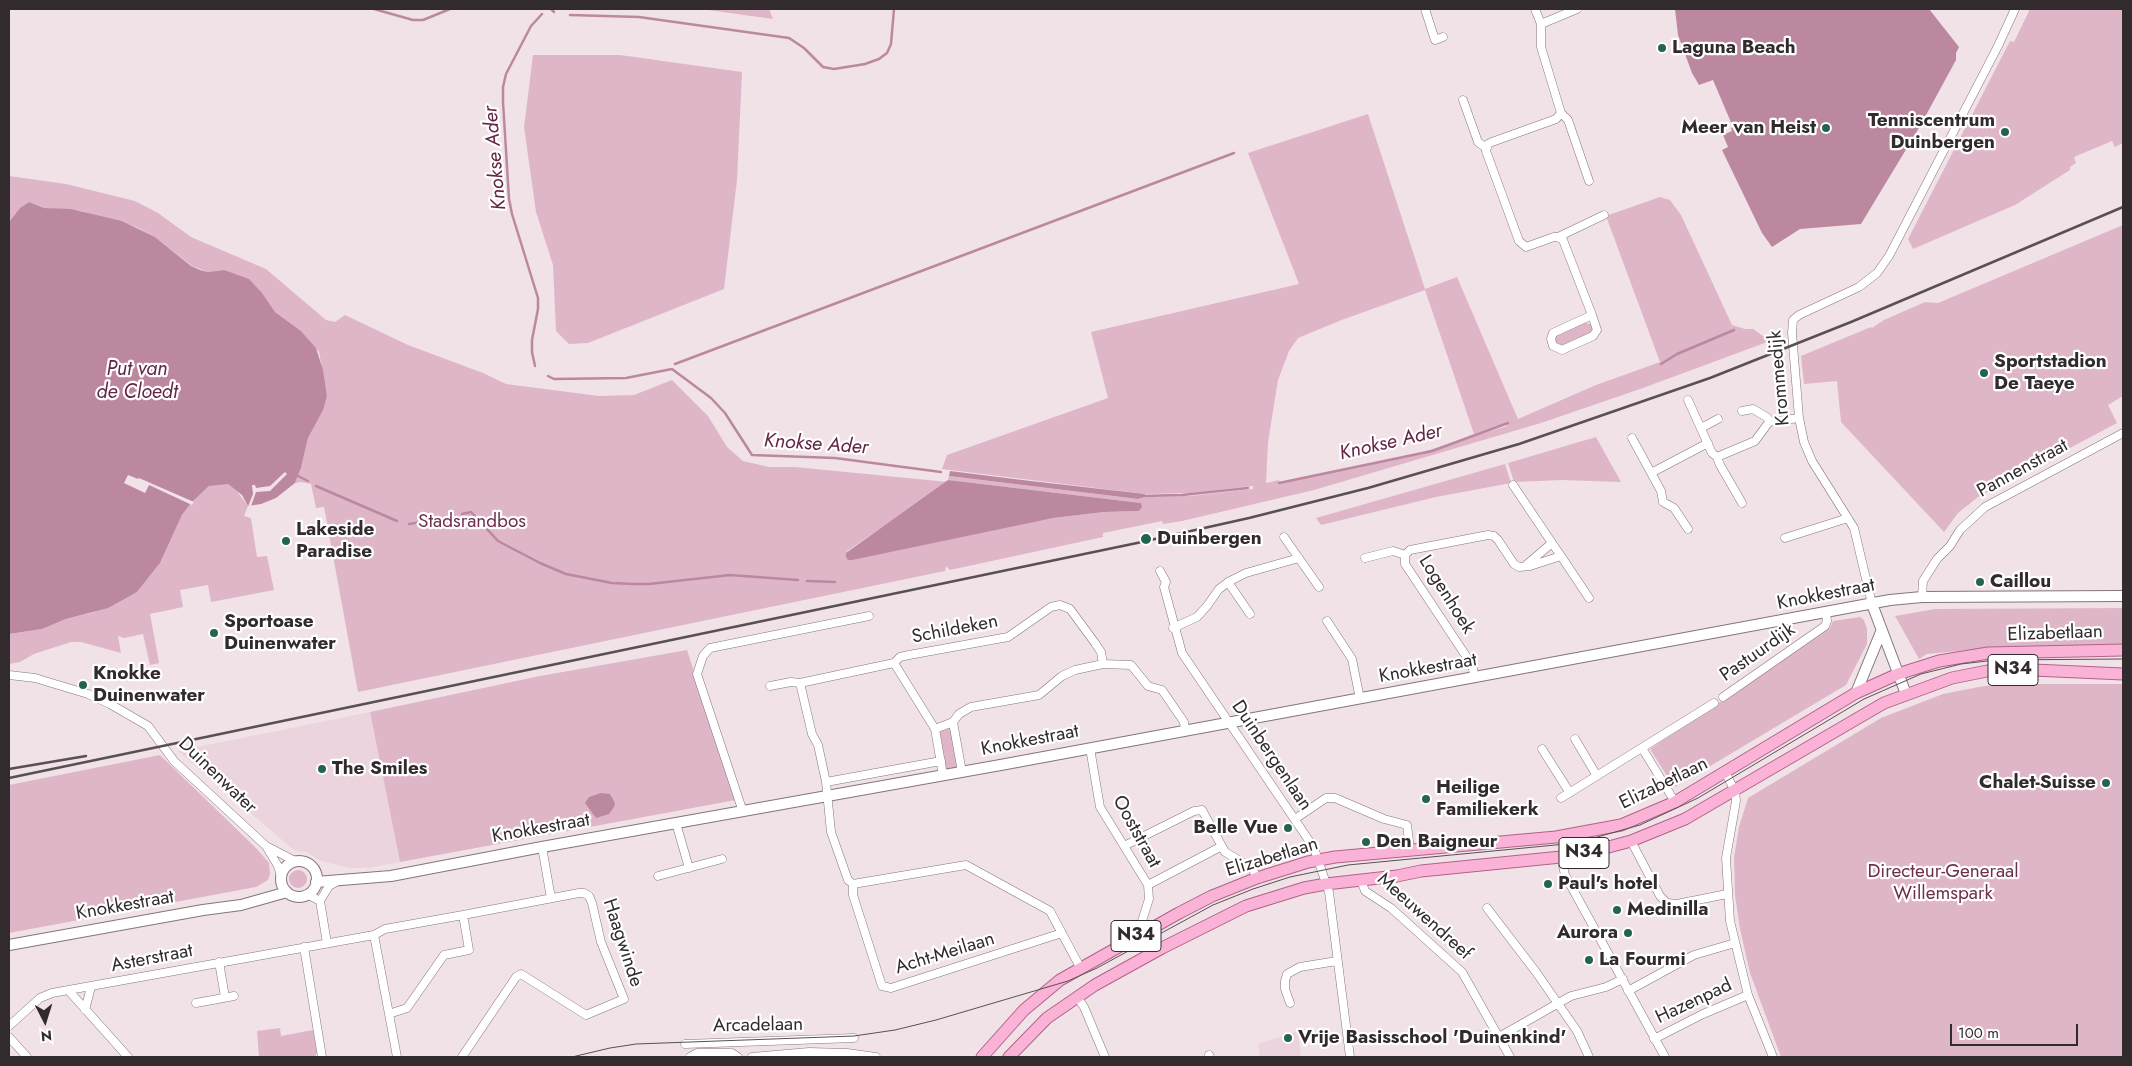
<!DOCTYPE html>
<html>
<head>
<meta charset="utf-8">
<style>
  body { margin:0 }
  #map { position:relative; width:2132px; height:1066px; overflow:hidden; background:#f1e2e8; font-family:Jost,sans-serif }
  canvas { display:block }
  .frame { position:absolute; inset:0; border:10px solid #312b2d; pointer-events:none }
  .north { position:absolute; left:20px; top:996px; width:50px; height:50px; -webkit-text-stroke:4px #fff; paint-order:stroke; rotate:175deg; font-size:14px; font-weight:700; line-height:20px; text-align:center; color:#312b2d }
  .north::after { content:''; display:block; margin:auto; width:18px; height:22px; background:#312b2d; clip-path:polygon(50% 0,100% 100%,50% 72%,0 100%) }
  .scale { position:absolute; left:1950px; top:1024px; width:128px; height:22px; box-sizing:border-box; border:2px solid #312b2d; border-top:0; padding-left:6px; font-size:15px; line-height:18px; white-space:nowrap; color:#312b2d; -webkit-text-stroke:4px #fff; paint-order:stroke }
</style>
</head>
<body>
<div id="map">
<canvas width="2132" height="1066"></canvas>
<div class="frame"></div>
<div class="north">N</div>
<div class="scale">100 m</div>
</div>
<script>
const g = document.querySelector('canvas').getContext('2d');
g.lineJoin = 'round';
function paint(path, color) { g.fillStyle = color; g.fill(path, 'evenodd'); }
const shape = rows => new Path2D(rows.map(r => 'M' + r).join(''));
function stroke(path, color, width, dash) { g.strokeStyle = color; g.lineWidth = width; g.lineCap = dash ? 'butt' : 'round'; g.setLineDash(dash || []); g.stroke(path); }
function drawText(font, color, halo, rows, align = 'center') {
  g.font = font + ' Jost,sans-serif'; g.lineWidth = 4.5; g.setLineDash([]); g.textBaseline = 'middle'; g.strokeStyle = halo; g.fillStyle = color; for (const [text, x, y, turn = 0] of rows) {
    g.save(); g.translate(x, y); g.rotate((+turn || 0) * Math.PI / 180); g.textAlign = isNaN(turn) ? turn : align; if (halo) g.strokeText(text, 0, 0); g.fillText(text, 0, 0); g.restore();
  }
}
const built = shape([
  [370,712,400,862,369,868,350,868,321,861,307,852,295,851,178,751],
  [1298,1031,1301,1057,1260,1057,1258,1044]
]);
const green = shape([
  [701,9,769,9,773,19],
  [2030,9,2123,9,2123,143,2115,147,2112,141,2074,157,2076,163,2070,167,2070,170,2015,205,1913,249,1908,239,2010,41,2014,42],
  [533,55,620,55,742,72,737,180,724,289,588,343,569,344,556,331,553,265,536,212,524,127],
  [1368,114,1425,289,1457,277,1518,419,1596,385,1660,362,1606,216,1660,197,1670,200,1681,215,1732,325,1745,329,1753,329,1770,341,1643,388,1541,423,1314,490,1182,521,1163,524,1162,521,1103,533,1103,537,950,570,946,566,945,571,358,692,324,507,316,508,311,484,301,482,295,483,301,468,308,438,327,396,319,352,301,331,275,312,253,284,224,270,208,272,192,266,155,237,138,228,122,221,93,215,82,211,44,208,29,202,20,208,9,222,9,176,66,184,135,201,158,213,191,237,266,269,326,320,335,322,345,315,408,345,483,373,506,384,599,396,634,395,672,380,708,416,727,447,743,461,769,467,795,467,948,482,846,552,1053,518,1104,512,1139,511,1141,503,948,480,949,476,1138,499,1144,497,1191,496,1253,489,1253,486,1191,493,1145,494,942,469,947,455,1108,398,1091,332,1299,284,1248,153],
  [1425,290,1474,434,1506,423,1507,426,1410,456,1280,483,1279,480,1266,483,1268,442,1278,380,1289,351,1298,338,1339,321],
  [2123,225,2123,396,2108,405,2117,423,1978,497,1958,513,1944,532,1841,422,1837,381,1804,384,1801,356,1871,327,1872,328,1884,320,1925,302,1938,303],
  [1584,322,1592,325,1592,333,1564,347,1559,347,1555,342,1556,335],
  [1596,437,1621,482,1562,480,1514,482,1508,463],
  [1505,464,1511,483,1436,497,1321,525,1316,518],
  [217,484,228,484,236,490,248,506,244,516,251,518,257,557,267,556,274,590,211,602,208,585,180,590,183,607,150,614,159,663,150,665,143,634,124,638,118,636,121,653,81,642,71,642,34,654,20,662,9,664,9,634,42,629,66,619,94,612,137,592,160,563,182,515,191,503,209,486],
  [2123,608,2123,647,2003,647,1927,654,1919,659,1895,616,1935,609],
  [1860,617,1864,620,1867,629,1867,644,1846,685,1675,787,1669,775,1667,776,1650,749,1830,628,1833,621],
  [687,650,736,800,400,862,370,712,540,676],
  [2011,684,2123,684,2123,1057,1781,1057,1750,973,1740,929,1735,895,1734,858,1739,827,1748,798,1881,718,1943,694,1984,686],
  [951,728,959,765,957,768,950,770,946,768,940,732],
  [160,755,257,849,269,863,270,874,268,880,256,887,9,933,9,785],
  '289 879a9 9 0 1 1 18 0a9 9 0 1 1-18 0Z',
  [280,1028,281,1036,313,1030,317,1052,315,1057,259,1057,257,1031]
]);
const water = shape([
  [1675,9,1929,9,1959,47,1956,53,1956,60,1919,128,1861,224,1800,229,1772,247,1762,233,1722,150,1728,147,1723,135,1732,131,1731,128,1733,127,1713,80,1699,85,1692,73,1678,35],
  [29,202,44,208,71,209,122,221,155,237,191,266,200,270,208,272,224,270,249,279,262,293,275,312,301,331,316,348,323,370,327,396,323,410,308,438,301,468,295,483,276,498,261,504,248,506,242,495,228,484,209,486,191,503,182,515,160,563,137,592,108,608,66,619,42,629,9,634,9,222,20,208],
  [950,471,1022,480,1145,494,1144,497,1138,499,949,476],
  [948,480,1141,503,1142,507,1139,511,1104,512,1053,518,852,560,848,560,846,557,846,553],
  [601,793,610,794,615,803,614,807,609,814,596,818,585,803,589,797]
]);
const pier = shape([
  [285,472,287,474,270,491,256,492,250,509,247,509,253,494,252,485,255,485,256,488,270,486],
  [128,475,138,479,139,478,194,502,192,505,149,485,145,493,124,483]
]);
const stream = shape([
  [374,9,413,20,423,20,450,9],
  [551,9,554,12],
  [570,15,639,17,789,38,804,48,823,67,834,69,865,64,879,59,887,53,891,44,894,9],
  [675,364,1234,153],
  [1661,364,1677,354,1734,330],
  [535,366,532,352,532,340,538,309,538,298,512,214,509,199,503,102,503,87,506,74,531,26,542,14],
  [548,376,554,379,626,378,672,369,711,398,725,413,752,455,835,458,941,472],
  [296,475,308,481],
  [1279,483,1432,451,1508,423],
  [316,486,397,521],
  [1142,496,1182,495,1248,488],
  [462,514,471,512,498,541,540,563,566,574,612,583,633,584,649,584,730,575,798,580],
  [409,524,452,517],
  [807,581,835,582]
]);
const street = shape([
  [1425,9,1435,40,1443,37],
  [1535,9,1541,24,1541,47,1561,113,1556,119,1492,142,1488,144,1486,151,1519,241,1526,247,1554,237,1558,237,1563,240,1592,315,1553,333,1551,339,1553,346,1562,350,1593,336,1597,330,1592,315],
  [1541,24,1577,9],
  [1463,100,1478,142,1486,148],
  [1561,113,1568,120,1589,181],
  [1558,237,1604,215],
  [1688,400,1712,453,1717,457,1720,465,1742,503],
  [1742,411,1753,409,1768,418,1769,422,1799,418],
  [1701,428,1718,419],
  [1632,438,1661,491,1663,502,1674,508,1688,529],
  [1717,457,1755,441,1769,422],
  [1651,473,1708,443],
  [1513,485,1552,543],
  [1284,537,1319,587],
  [1785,538,1848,518],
  [1561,556,1589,598],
  [1365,558,1393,551,1405,555],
  [1160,571,1166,582,1164,587,1182,653,1314,848,1329,892,1350,1057],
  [1228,582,1250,614],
  [1922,597,1923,581,1937,559,1950,546,1960,530,1985,507,2123,433],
  [1872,604,1854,528,1812,461,1804,442,1799,418,1792,333,1793,320,1799,315,1859,287,1877,273,1889,256,1998,46,2015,9],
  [1327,621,1352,659,1360,699],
  [1173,628,1197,617,1207,606,1219,589,1230,581,1246,573,1299,558],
  [894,663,900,657,909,655,1008,637,1051,607,1060,605,1070,609,1095,643,1101,652,1103,664,1131,665,1148,686,1162,690,1184,722,1185,730],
  [9,675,35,678,88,694,110,704,148,726,174,761,266,846,295,861],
  [1475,678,1472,665,1405,564,1405,555,1410,550,1488,535,1494,536,1498,540,1514,564,1519,567,1530,566,1561,556,1552,543,1525,566],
  [800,683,812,734,818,745,826,782,831,832,848,880,853,884,853,895,882,986,891,988,1062,933],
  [770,686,791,682,800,683,894,663,935,729,943,775],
  [1723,697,1825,626,1827,621,1826,613],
  [935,729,953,722],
  [1575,739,1597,776],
  [1090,748,1100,807,1148,885,1149,899,1142,921,1147,931],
  [1642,748,1675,802],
  [1542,749,1570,793],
  [962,772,953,722,959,714,971,707,1039,695,1062,676,1075,670,1103,664],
  [1725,772,1735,791,1736,801,1726,858,1730,921,1748,995,1773,1057],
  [826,782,941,761],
  [1561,798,1714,703],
  [743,812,697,674,703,656,710,648,869,616],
  [1295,819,1326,798,1335,798,1384,819,1407,825,1410,849],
  [676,823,689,868],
  [1631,841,1660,896,1667,903,1677,904,1727,894],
  [266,846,278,866,281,876],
  [1124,846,1194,811,1202,810,1225,852,1252,868,1257,878],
  [542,847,551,898],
  [1561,857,1565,875,1665,1057],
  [658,876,722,859],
  [1361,880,1365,891,1391,908,1462,972,1510,1057],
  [853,884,966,865,1050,911,1080,967],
  [1148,885,1222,846],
  [307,894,320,901],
  [1487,908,1536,972,1577,1031,1589,1057],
  [327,943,320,901,329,886,336,882],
  [304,947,322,1057],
  [219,962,225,997],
  [69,991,128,1057],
  [1628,991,1694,955,1735,943],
  [1077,997,1084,1007,1105,1057],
  [196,1003,234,996],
  [1290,1003,1285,989,1285,981,1287,974,1300,967,1337,961],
  [85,1010,91,987],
  [389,1014,374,935,385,929,463,915],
  [9,1026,40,998,52,993,374,935],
  [9,1037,27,1057],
  [1499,1037,1571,996,1606,987,1623,979],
  [1654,1039,1703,1014,1748,995],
  [685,1044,854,1038],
  [1209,1055,1210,1057],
  [397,1057,389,1014,407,1008,444,955,469,950,463,915,579,893,584,893,589,896,592,903,601,942,624,999,586,1015,521,974,516,977,462,1057],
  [690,1057,697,1053,732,1053,738,1057],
  [752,1057,809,1052,847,1053,876,1057]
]);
const secondary = shape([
  [1872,604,1906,694],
  [1856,693,1881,632],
  '281 879a18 18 0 1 1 36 0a18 18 0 1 1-36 0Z',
  [316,882,391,876,542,847,1006,764,1890,600,1922,597,2123,596],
  [9,945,203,910,241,905,287,892]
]);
const primary = shape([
  [982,1057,1024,1010,1060,980,1179,913,1212,896,1257,878,1308,862,1335,857,1556,837,1621,825,1675,802,1856,693,1898,674,1939,661,1988,653,2123,650],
  [1009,1057,1047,1018,1095,985,1162,948,1246,906,1304,888,1326,884,1397,876,1421,871,1561,857,1590,852,1631,841,1685,819,1884,703,1952,678,1987,671,2033,670,2123,674]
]);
const tram = shape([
  [572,1057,610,1048,636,1044,854,1036,895,1030,936,1020,1068,981,1097,968,1213,905,1253,889,1290,877,1348,865,1576,843,1640,825,1698,798,1864,699,1921,674,1961,664,1996,660,2123,659]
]);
const rail = shape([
  [9,769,86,756],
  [9,778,1137,543,1249,518,1368,488,1519,444,1710,378,1851,322,2123,207]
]);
const markers = [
  [1662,48,5,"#246350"],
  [1826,128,5,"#246350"],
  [2005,132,5,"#246350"],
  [1984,373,5,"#246350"],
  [1146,539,6,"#246350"],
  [286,541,5,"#246350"],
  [1980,582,5,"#246350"],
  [214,633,5,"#246350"],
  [83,685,5,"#246350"],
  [322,769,5,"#246350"],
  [2106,783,5,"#246350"],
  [1426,799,5,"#246350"],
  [1288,828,5,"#246350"],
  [1366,842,5,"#246350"],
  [1548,884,5,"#246350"],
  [1617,910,5,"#246350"],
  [1628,933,5,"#246350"],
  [1589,960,5,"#246350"],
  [1288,1038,5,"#246350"]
];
const shields = [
  [2013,670,50],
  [1584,853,50],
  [1136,936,50]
];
const shieldNames = [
  ["N34",2013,670],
  ["N34",1584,853],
  ["N34",1136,936]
];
const poiNames = [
  ["Laguna Beach",1672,48],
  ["Tenniscentrum",1995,121,"right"],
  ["Duinbergen",1995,143,"right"],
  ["Meer van Heist",1816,128,"right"],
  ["Sportstadion",1994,362],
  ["De Taeye",1994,384],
  ["Lakeside",296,530],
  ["Paradise",296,552],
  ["Duinbergen",1157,539],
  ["Caillou",1990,582],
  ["Sportoase",224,622],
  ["Duinenwater",224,644],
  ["Knokke",93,674],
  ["Duinenwater",93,696],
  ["The Smiles",332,769],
  ["Chalet-Suisse",2096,783,"right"],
  ["Heilige",1436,788],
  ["Familiekerk",1436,810],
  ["Belle Vue",1278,828,"right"],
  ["Den Baigneur",1376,842],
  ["Paul's hotel",1558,884],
  ["Medinilla",1627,910],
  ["Aurora",1618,933,"right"],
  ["La Fourmi",1599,960],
  ["Vrije Basisschool 'Duinenkind'",1298,1038]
];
const streetNames = [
  ["Krommedijk",1780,378,-95],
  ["Pannenstraat",2023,469,-29],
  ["Logenhoek",1446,595,58],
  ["Knokkestraat",1826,595,-11],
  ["Schildeken",955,630,-11],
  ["Elizabetlaan",2055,634,-2],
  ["Pastuurdijk",1758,653,-35],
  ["Knokkestraat",1428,669,-10],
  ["Knokkestraat",1030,741,-11],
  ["Duinbergenlaan",1271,756,56],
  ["Duinenwater",217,776,44],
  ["Elizabetlaan",1664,784,-26],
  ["Knokkestraat",541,829,-10],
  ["Ooststraat",1136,832,61],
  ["Elizabetlaan",1272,858,-17],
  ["Knokkestraat",125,906,-10],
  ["Meeuwendreef",1424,917,42],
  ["Haagwinde",622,943,72],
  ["Acht-Meilaan",945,954,-17],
  ["Asterstraat",152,959,-11],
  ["Hazenpad",1694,1002,-25],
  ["Arcadelaan",758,1026,-1]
];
const parkNames = [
  ["Stadsrandbos",472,522],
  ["Directeur-Generaal",1943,872],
  ["Willemspark",1943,894]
];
const waterNames = [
  ["Knokse Ader",496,158,-95],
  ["Put van",137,370],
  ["de Cloedt",137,393],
  ["Knokse Ader",1391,443,-13],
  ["Knokse Ader",816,445,4]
];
paint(built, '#ebd4de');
paint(green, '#dfb6c8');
paint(water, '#bc88a0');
paint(pier, '#f1e2e8');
stroke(stream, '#bc88a0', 2.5);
stroke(street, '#83767b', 9);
stroke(secondary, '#83767b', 12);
stroke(primary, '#b16289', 13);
stroke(street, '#fff', 8);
stroke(secondary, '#fff', 10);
stroke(primary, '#fab3d6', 11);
stroke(tram, '#585053', 1);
stroke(rail, '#585053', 2.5);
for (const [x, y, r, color] of markers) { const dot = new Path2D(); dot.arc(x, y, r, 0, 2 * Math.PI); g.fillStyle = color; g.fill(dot); stroke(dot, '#fff', 2); }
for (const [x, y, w] of shields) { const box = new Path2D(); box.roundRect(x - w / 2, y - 15.5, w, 31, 4); g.fillStyle = '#fff'; g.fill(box); stroke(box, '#312b2d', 1); }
drawText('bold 18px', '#312b2d', null, shieldNames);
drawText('bold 19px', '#312b2d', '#fff', poiNames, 'left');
drawText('19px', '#312b2d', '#fff', streetNames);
drawText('19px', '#6f2e50', '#fff', parkNames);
drawText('italic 20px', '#632446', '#fff', waterNames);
</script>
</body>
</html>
